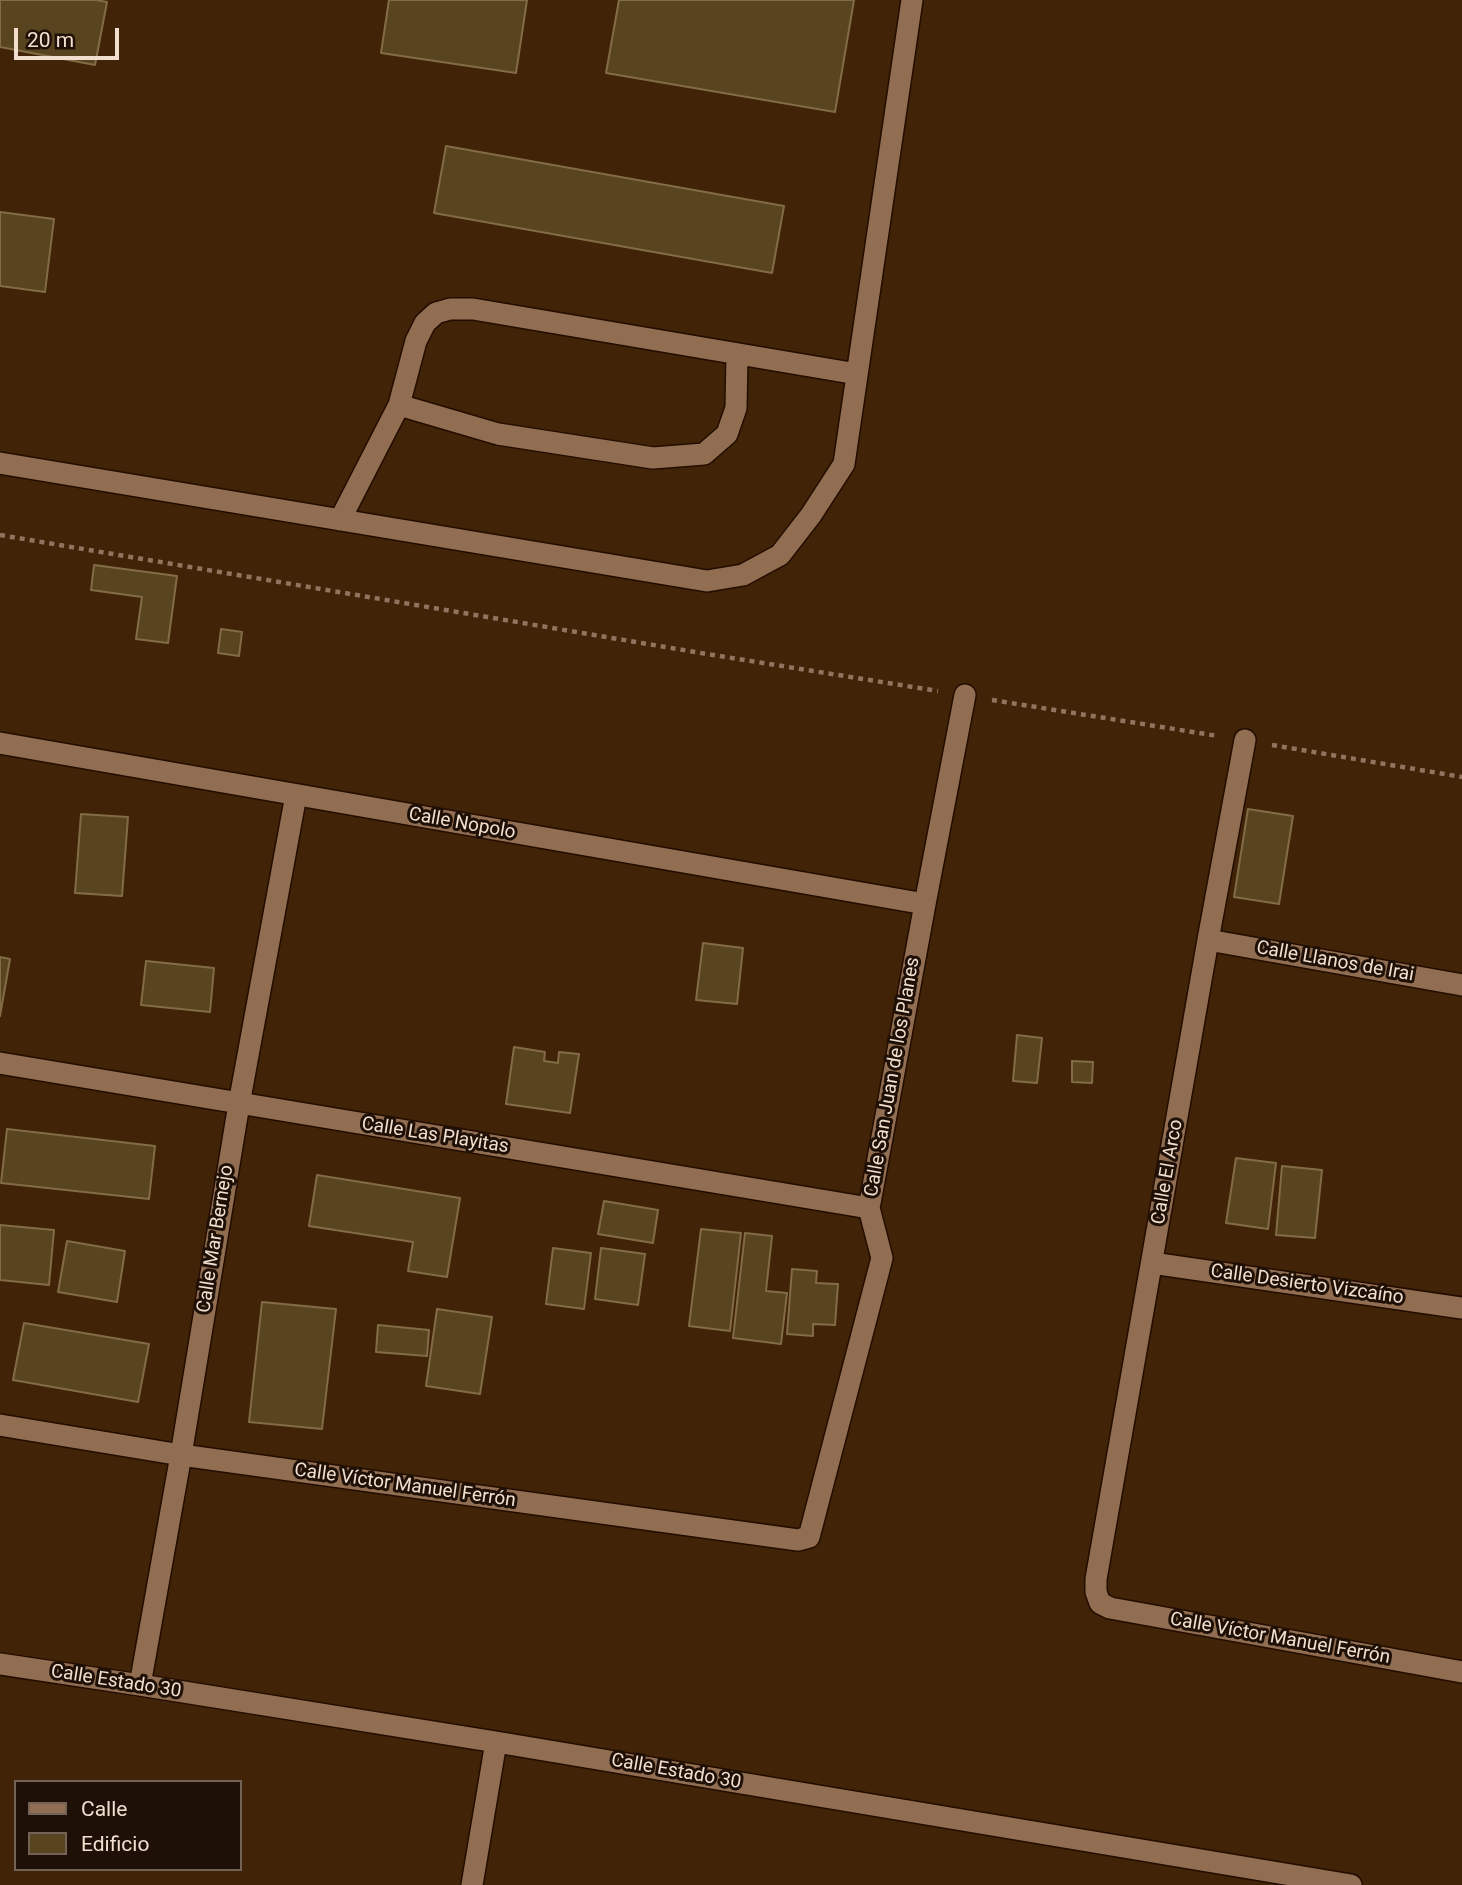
<!DOCTYPE html>
<html>
<head>
<meta charset="utf-8">
<style>
  body { margin:0 }
  #map { position:relative; width:1462px; height:1885px; overflow:hidden; background:#412307; font-family:Roboto,sans-serif }
  canvas { display:block }
  .legend { position:absolute; left:14px; top:1780px; width:228px; height:91px; box-sizing:border-box; background:#1e1006; border:2px solid #736256; margin:0; padding:9px 12px; list-style:none; font-size:21px; color:#f2decf }
  .legend li { display:flex; align-items:center; gap:14px; height:35px }
  .legend b { width:35px; border:2px solid #736256 }
  .scale { position:absolute; left:14px; top:28px; width:105px; height:32px; box-sizing:border-box; border:4px solid #f2decf; border-top:0; padding-left:9px; font-size:21px; line-height:24px; white-space:nowrap; color:#f2decf; -webkit-text-stroke:5px #1e1006; paint-order:stroke }
</style>
</head>
<body>
<div id="map">
<canvas width="1462" height="1885"></canvas>
<ul class="legend">
<li><b style="height:9px;background:#916e52"></b>Calle</li>
<li><b style="height:19px;background:#58441f"></b>Edificio</li>
</ul>
<div class="scale">20 m</div>
</div>
<script>
const g = document.querySelector('canvas').getContext('2d');
g.lineJoin = 'round';
function paint(path, color) { g.fillStyle = color; g.fill(path, 'evenodd'); }
const shape = rows => new Path2D(rows.map(r => 'M' + r).join(''));
function stroke(path, color, width, dash) { g.strokeStyle = color; g.lineWidth = width; g.lineCap = dash ? 'butt' : 'round'; g.setLineDash(dash || []); g.stroke(path); }
function drawText(font, color, halo, rows, align = 'center') {
  g.font = font + ' Roboto,sans-serif'; g.lineWidth = 6; g.setLineDash([]); g.textBaseline = 'middle'; g.strokeStyle = halo; g.fillStyle = color; for (const [text, x, y, turn = 0] of rows) {
    g.save(); g.translate(x, y); g.rotate((+turn || 0) * Math.PI / 180); g.textAlign = isNaN(turn) ? turn : align; if (halo) g.strokeText(text, 0, 0); g.fillText(text, 0, 0); g.restore();
  }
}
const building = shape([
  [0,0,96,0,107,2,95,65,0,47,0,0],
  [389,0,527,0,516,73,381,53,389,0],
  [619,0,854,0,835,112,606,73,619,0],
  [446,146,784,206,772,273,434,213,446,146],
  [0,212,54,219,45,292,0,286,0,212],
  [94,565,177,576,168,643,136,639,142,597,91,590,94,565],
  [221,629,242,632,239,656,218,653,221,629],
  [1248,809,1293,816,1279,904,1234,897,1248,809],
  [81,814,128,817,122,896,75,893,81,814],
  [703,943,743,948,737,1004,696,1000,703,943],
  [0,957,10,959,0,1016,0,957],
  [146,961,214,968,210,1012,141,1005,146,961],
  [1017,1035,1042,1038,1037,1083,1013,1081,1017,1035],
  [514,1047,545,1052,544,1061,558,1063,559,1052,579,1054,570,1113,506,1104,514,1047],
  [1072,1061,1093,1062,1092,1083,1072,1082,1072,1061],
  [7,1129,155,1146,149,1199,1,1183,7,1129],
  [1236,1158,1276,1163,1268,1229,1226,1223,1236,1158],
  [1282,1166,1322,1170,1315,1238,1276,1235,1282,1166],
  [317,1175,460,1198,447,1277,408,1271,413,1242,309,1226,317,1175],
  [604,1201,658,1210,653,1243,598,1234,604,1201],
  [0,1225,54,1230,49,1285,0,1280,0,1225],
  [701,1229,741,1233,730,1331,689,1326,701,1229],
  [745,1233,772,1236,766,1291,787,1293,781,1344,733,1338,745,1233],
  [67,1241,125,1251,117,1302,58,1292,67,1241],
  [553,1248,591,1253,584,1309,546,1304,553,1248],
  [601,1248,645,1254,638,1305,595,1299,601,1248],
  [792,1269,817,1271,816,1283,838,1284,835,1325,813,1324,813,1336,787,1334,792,1269],
  [262,1302,336,1309,322,1429,249,1422,262,1302],
  [437,1309,492,1317,480,1394,426,1386,437,1309],
  [24,1323,149,1344,138,1402,13,1380,24,1323],
  [378,1325,429,1330,427,1356,376,1352,378,1325]
]);
const path = shape([
  [0,535,707,654,938,691],
  [992,700,1218,736],
  [1272,745,1462,777]
]);
const minor = shape([
  [399,405,498,434,653,458,704,454,727,434,736,408,737,355],
  [0,463,707,581,743,575,780,555,811,515,844,464,912,0],
  [340,520,399,405,416,341,425,323,436,313,450,309,473,309,857,374],
  [1245,740,1208,940,1096,1579,1096,1592,1100,1603,1110,1608,1462,1672],
  [0,743,925,904],
  [1208,940,1462,985],
  [0,1063,869,1208],
  [1152,1263,1462,1308],
  [0,1425,181,1455,798,1540,809,1537,882,1258,869,1208,925,904,965,695],
  [0,1664,140,1685,496,1742,1351,1885],
  [140,1685,181,1455,239,1104,296,795],
  [472,1885,496,1742]
]);
const streetNames = [
  ["Calle Nopolo",462,824,10],
  ["Calle Llanos de Irai",1335,962,10],
  ["Calle San Juan de los Planes",893,1077,-80],
  ["Calle Las Playitas",435,1136,9],
  ["Calle El Arco",1168,1172,-80],
  ["Calle Mar Bernejo",216,1239,-81],
  ["Calle Desierto Vizcaíno",1307,1285,8],
  ["Calle Víctor Manuel Ferrón",405,1486,8],
  ["Calle Víctor Manuel Ferrón",1280,1639,10],
  ["Calle Estado 30",116,1682,9],
  ["Calle Estado 30",676,1772,10]
];
paint(building, '#58441f');
stroke(building, '#826c46', 2);
stroke(minor, '#230d00', 24);
stroke(path, '#8f755f', 4.5, [5, 5]);
stroke(minor, '#916e52', 21);
drawText('19px', '#f2decf', '#1e1006', streetNames);
</script>
</body>
</html>
